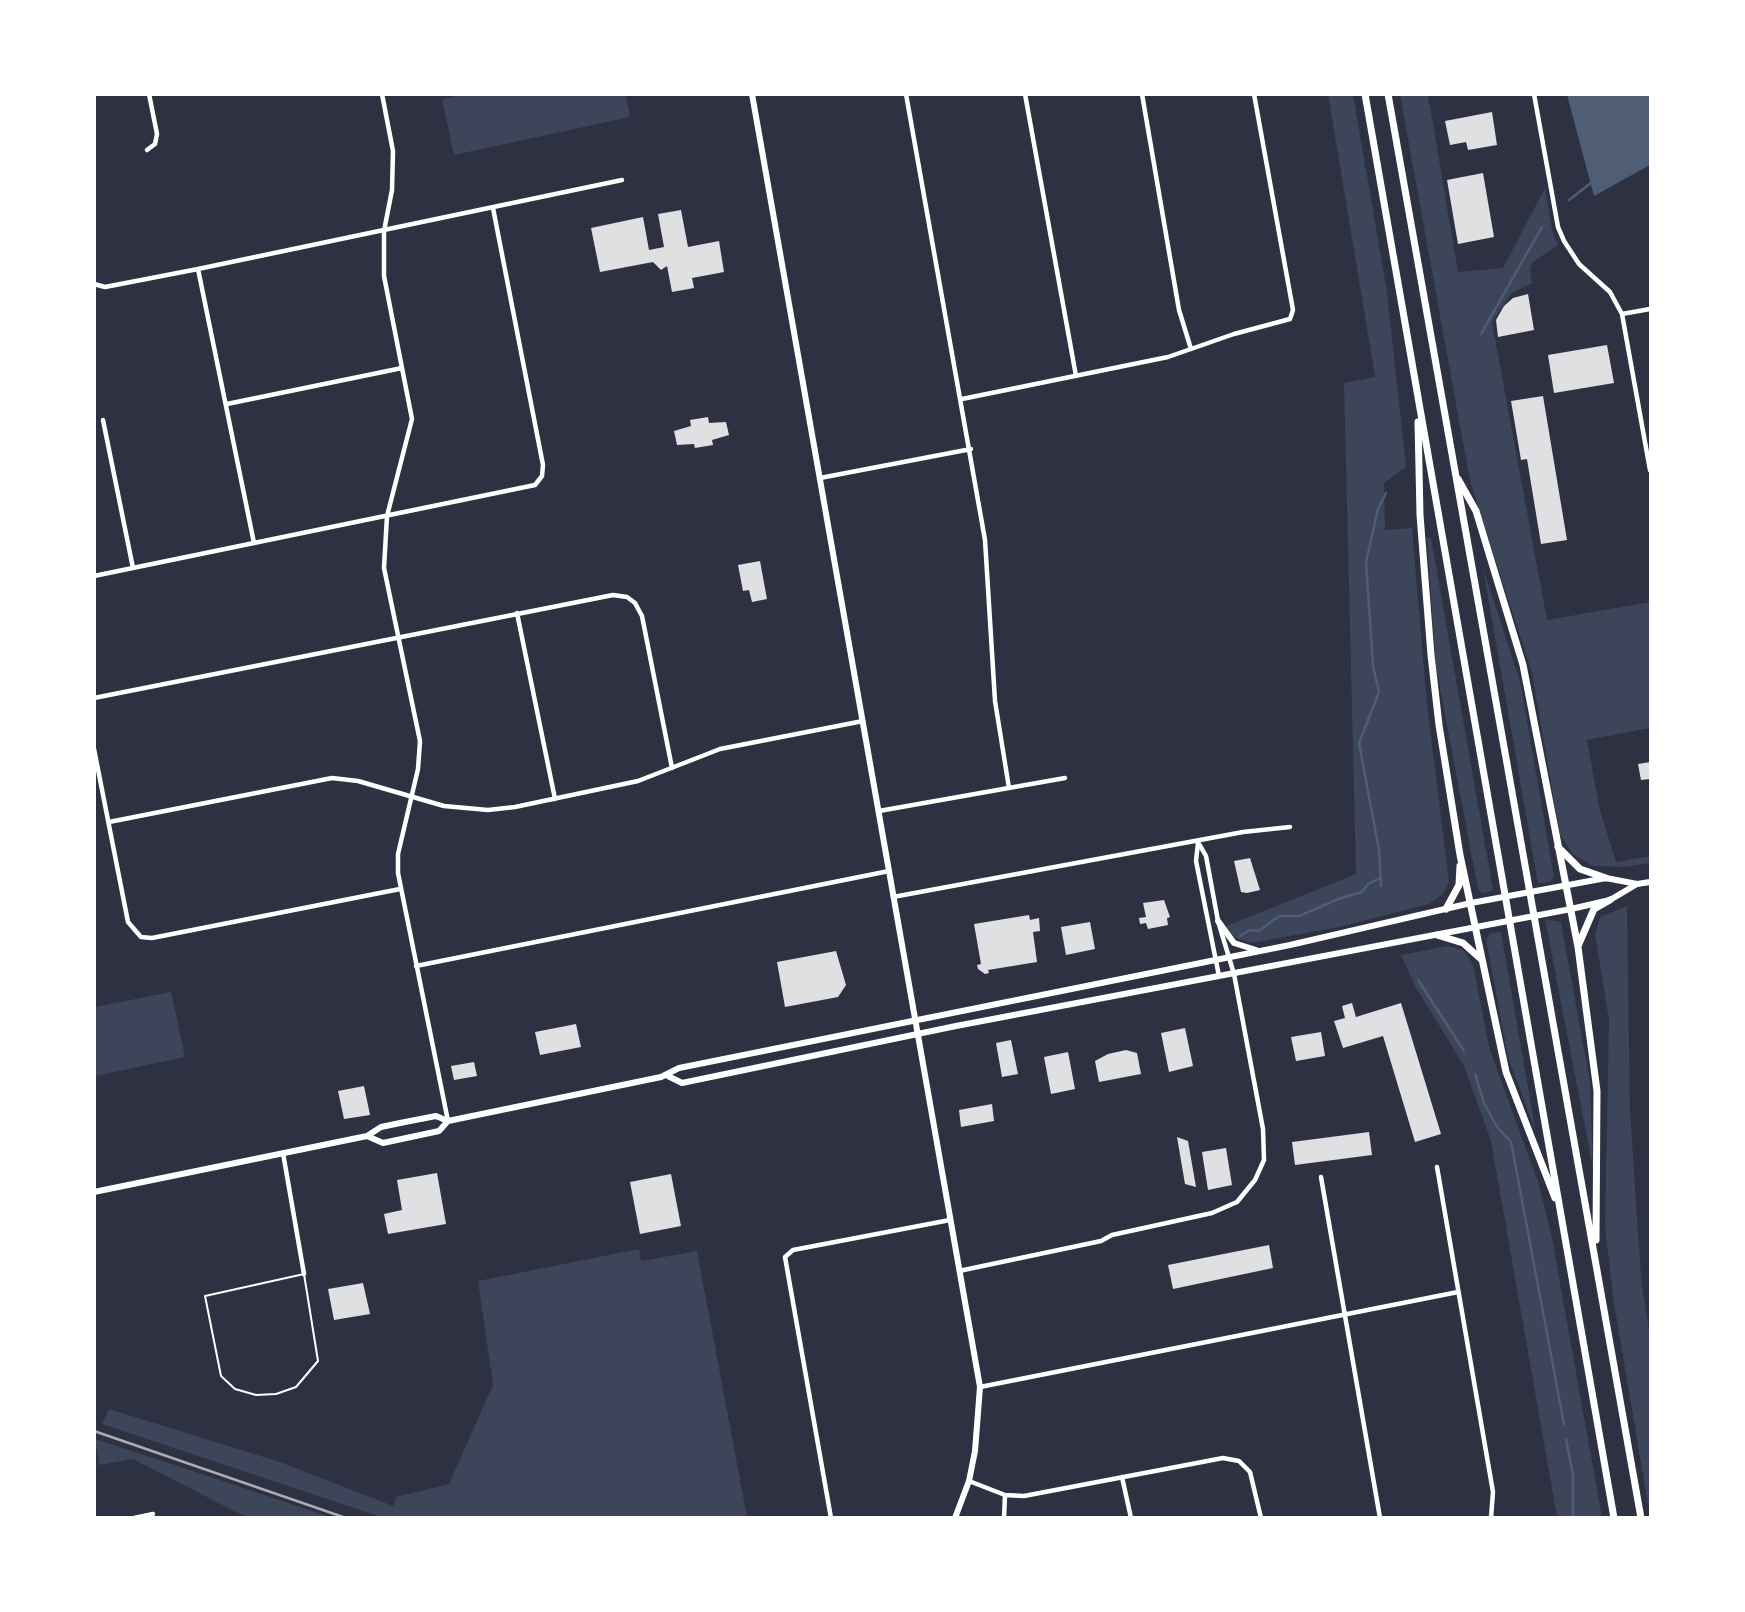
<!DOCTYPE html>
<html>
<head>
<meta charset="utf-8">
<style>
  body { margin:0 }
  #map { position:relative; width:1745px; height:1612px; overflow:hidden; background:#2d3142; font-family:Quicksand,sans-serif }
  canvas { display:block }
  .frame { position:absolute; inset:0; border:96px solid #fff; pointer-events:none }
</style>
</head>
<body>
<div id="map">
<canvas width="1745" height="1612"></canvas>
<div class="frame"></div>
</div>
<script>
const g = document.querySelector('canvas').getContext('2d');
g.lineJoin = 'round';
function paint(path, color) { g.fillStyle = color; g.fill(path, 'evenodd'); }
const shape = rows => new Path2D(rows.map(r => 'M' + r).join(''));
function stroke(path, color, width, dash) { g.strokeStyle = color; g.lineWidth = width; g.lineCap = dash ? 'butt' : 'round'; g.setLineDash(dash || []); g.stroke(path); }
const green = shape([
  [466,94,626,95,630,117,454,155,442,99],
  [1328,95,1353,95,1387,292,1406,467,1384,483,1385,530,1412,528,1427,705,1449,882,1443,894,1429,904,1339,927,1252,943,1235,938,1226,926,1356,874,1344,383,1375,377],
  [1400,95,1428,95,1458,272,1503,268,1545,188,1552,230,1558,245,1533,262,1530,268,1532,283,1511,294,1492,322,1547,620,1650,602,1650,728,1587,740,1599,807,1616,862,1650,856,1650,863,1624,867,1593,866,1573,854,1560,835,1532,673,1470,481],
  [1427,538,1431,538,1493,890,1482,894,1478,889,1436,667],
  [1483,568,1520,681,1554,876,1550,882,1538,884],
  [1627,906,1630,1111,1641,1278,1650,1336,1650,1516,1614,1303,1605,1227,1609,1020,1595,935,1600,917],
  [1545,919,1561,922,1590,1082,1593,1169],
  [1501,932,1536,1133,1508,1057,1486,939,1490,933],
  [1448,946,1463,950,1473,964,1489,1047,1539,1185,1551,1233,1602,1517,1557,1517,1491,1141,1464,1066,1415,986,1401,955],
  [171,992,185,1057,95,1076,95,1007],
  [639,1249,641,1261,697,1251,747,1517,381,1517,102,1424,109,1409,280,1462,393,1506,396,1497,449,1484,493,1385,478,1281],
  [95,1439,172,1464,330,1517,246,1517,133,1459,99,1465]
]);
const water = shape([
  [1567,95,1650,95,1650,165,1594,196]
]);
const stream = shape([
  [1569,200,1591,183],
  [1481,334,1542,227],
  [1381,886,1379,850,1359,743,1379,692,1373,666,1366,562,1378,509,1386,493],
  [1240,936,1250,930,1259,931,1279,916,1299,916,1341,898,1362,892,1368,884,1380,878],
  [1418,980,1464,1051],
  [1475,1074,1484,1103,1497,1127,1511,1142,1564,1424],
  [1566,1439,1573,1475,1573,1518]
]);
const building = shape([
  [1492,112,1497,145,1468,150,1466,142,1450,145,1445,121],
  [1483,173,1494,237,1458,244,1447,180],
  [681,210,688,247,719,241,724,272,692,278,694,288,672,292,667,266,661,270,653,262,600,272,591,228,643,217,649,250,664,247,658,214],
  [1528,294,1534,330,1498,337,1496,320,1504,306,1513,298],
  [1607,345,1614,383,1554,393,1548,355],
  [1543,396,1567,540,1541,544,1527,459,1521,460,1511,401],
  [708,417,709,423,726,422,729,435,712,440,713,445,695,448,694,444,677,445,674,431,691,426,690,420],
  [760,561,767,599,752,602,749,590,743,591,738,565],
  [1650,762,1650,779,1641,780,1638,764],
  [1250,858,1260,890,1247,893,1241,892,1234,861],
  [1164,900,1170,917,1167,918,1168,925,1148,929,1146,923,1140,924,1139,918,1146,917,1143,903],
  [1029,915,1030,920,1039,918,1040,931,1033,932,1037,962,988,970,989,973,985,974,978,969,977,965,981,964,974,924],
  [1090,922,1095,949,1066,955,1061,927],
  [836,951,846,985,838,997,785,1007,777,962],
  [1352,1003,1356,1017,1401,1003,1441,1134,1415,1142,1383,1036,1343,1048,1334,1021,1345,1018,1342,1006],
  [576,1024,581,1047,540,1055,535,1032],
  [1185,1028,1193,1066,1169,1072,1161,1033],
  [1321,1032,1325,1056,1296,1061,1291,1037],
  [1011,1040,1018,1074,1002,1077,996,1043],
  [1126,1050,1137,1053,1141,1074,1099,1082,1095,1061,1108,1054],
  [1068,1052,1075,1089,1051,1094,1044,1057],
  [474,1062,477,1076,454,1080,451,1066],
  [364,1086,370,1115,344,1119,338,1091],
  [992,1104,994,1121,961,1127,959,1110],
  [1369,1132,1372,1155,1295,1165,1292,1142],
  [1177,1137,1188,1141,1196,1187,1185,1184],
  [1226,1148,1232,1185,1208,1190,1202,1152],
  [437,1173,446,1224,388,1234,384,1214,402,1210,397,1180],
  [671,1174,681,1226,640,1234,630,1182],
  [1269,1245,1273,1268,1173,1289,1168,1265],
  [363,1283,370,1314,334,1320,328,1289]
]);
const service = shape([
  [304,1274,318,1361,296,1387,276,1394,256,1395,235,1389,221,1376,205,1296,304,1274]
]);
const minor = shape([
  [382,94,393,151,392,190,384,231,384,276,412,419,387,516,384,568,420,741,418,769,398,854,398,873,448,1121],
  [906,94,985,540,995,701,1009,788],
  [1025,94,1076,376],
  [1142,94,1179,310,1191,349],
  [1534,94,1558,227,1564,241,1579,264,1610,292,1622,314,1650,470],
  [147,150,155,144,157,134,149,94],
  [198,269,254,543],
  [94,284,105,287,198,269,622,180],
  [1622,314,1650,309],
  [962,399,1168,357,1234,334,1290,319,1293,310,1254,94],
  [227,404,402,368],
  [103,420,133,568],
  [820,478,971,449],
  [94,576,535,485,542,476,543,465,493,208],
  [517,613,555,799],
  [94,698,613,595,627,597,635,603,642,616,672,768],
  [94,749,128,922,141,937,152,938,400,889],
  [879,811,1065,778],
  [109,822,332,778,358,781,444,806,488,810,515,807,638,781,720,749,863,721],
  [1198,843,1196,861,1219,976],
  [893,897,1243,832,1290,827],
  [416,966,889,871],
  [283,1153,304,1274],
  [1437,1167,1493,1492,1491,1518],
  [1321,1177,1380,1518],
  [959,1271,1101,1241,1112,1235,1212,1213,1237,1202,1255,1180,1264,1160,1263,1129,1234,974,1218,921,1206,856,1198,842],
  [980,1387,1458,1292],
  [1122,1477,1131,1518],
  [969,1481,1005,1495,1024,1496,1223,1458,1239,1461,1250,1472,1261,1518],
  [134,1518,153,1514],
  [831,1518,785,1257,793,1250,950,1220],
  [1004,1518,1005,1495]
]);
const secondary = shape([
  [752,94,980,1387,975,1451,969,1481,955,1518]
]);
const primary = shape([
  [1218,921,1234,943,1256,950],
  [668,1076,682,1083,956,1026,1571,909,1610,900,1637,884,1650,882],
  [367,1136,383,1143,439,1131,448,1121],
  [94,1192,367,1136,381,1127,405,1122,436,1116,448,1121,661,1077,679,1068,1290,945,1471,903,1606,878,1637,884]
]);
const motorway = shape([
  [1365,94,1614,1518],
  [1388,94,1641,1518],
  [1418,422,1420,515,1431,655,1439,725,1460,855,1506,1072,1555,1198],
  [1458,479,1476,511,1523,665,1578,947,1597,1091,1596,1240],
  [1558,847,1580,869,1606,878],
  [1446,909,1459,885,1460,866],
  [1437,935,1463,943,1482,960],
  [1578,946,1594,909,1610,900]
]);
const rail = shape([
  [94,1431,346,1518]
]);
paint(green, '#3c4559');
paint(water, '#4f5d75');
stroke(stream, '#4f5d75', 2.5);
paint(building, '#e0e0e3');
stroke(service, '#fff', 2);
stroke(minor, '#fff', 4.5);
stroke(secondary, '#fff', 6);
stroke(primary, '#fff', 6);
stroke(motorway, '#fff', 7);
stroke(rail, '#abadb3', 2.5);
</script>
</body>
</html>
